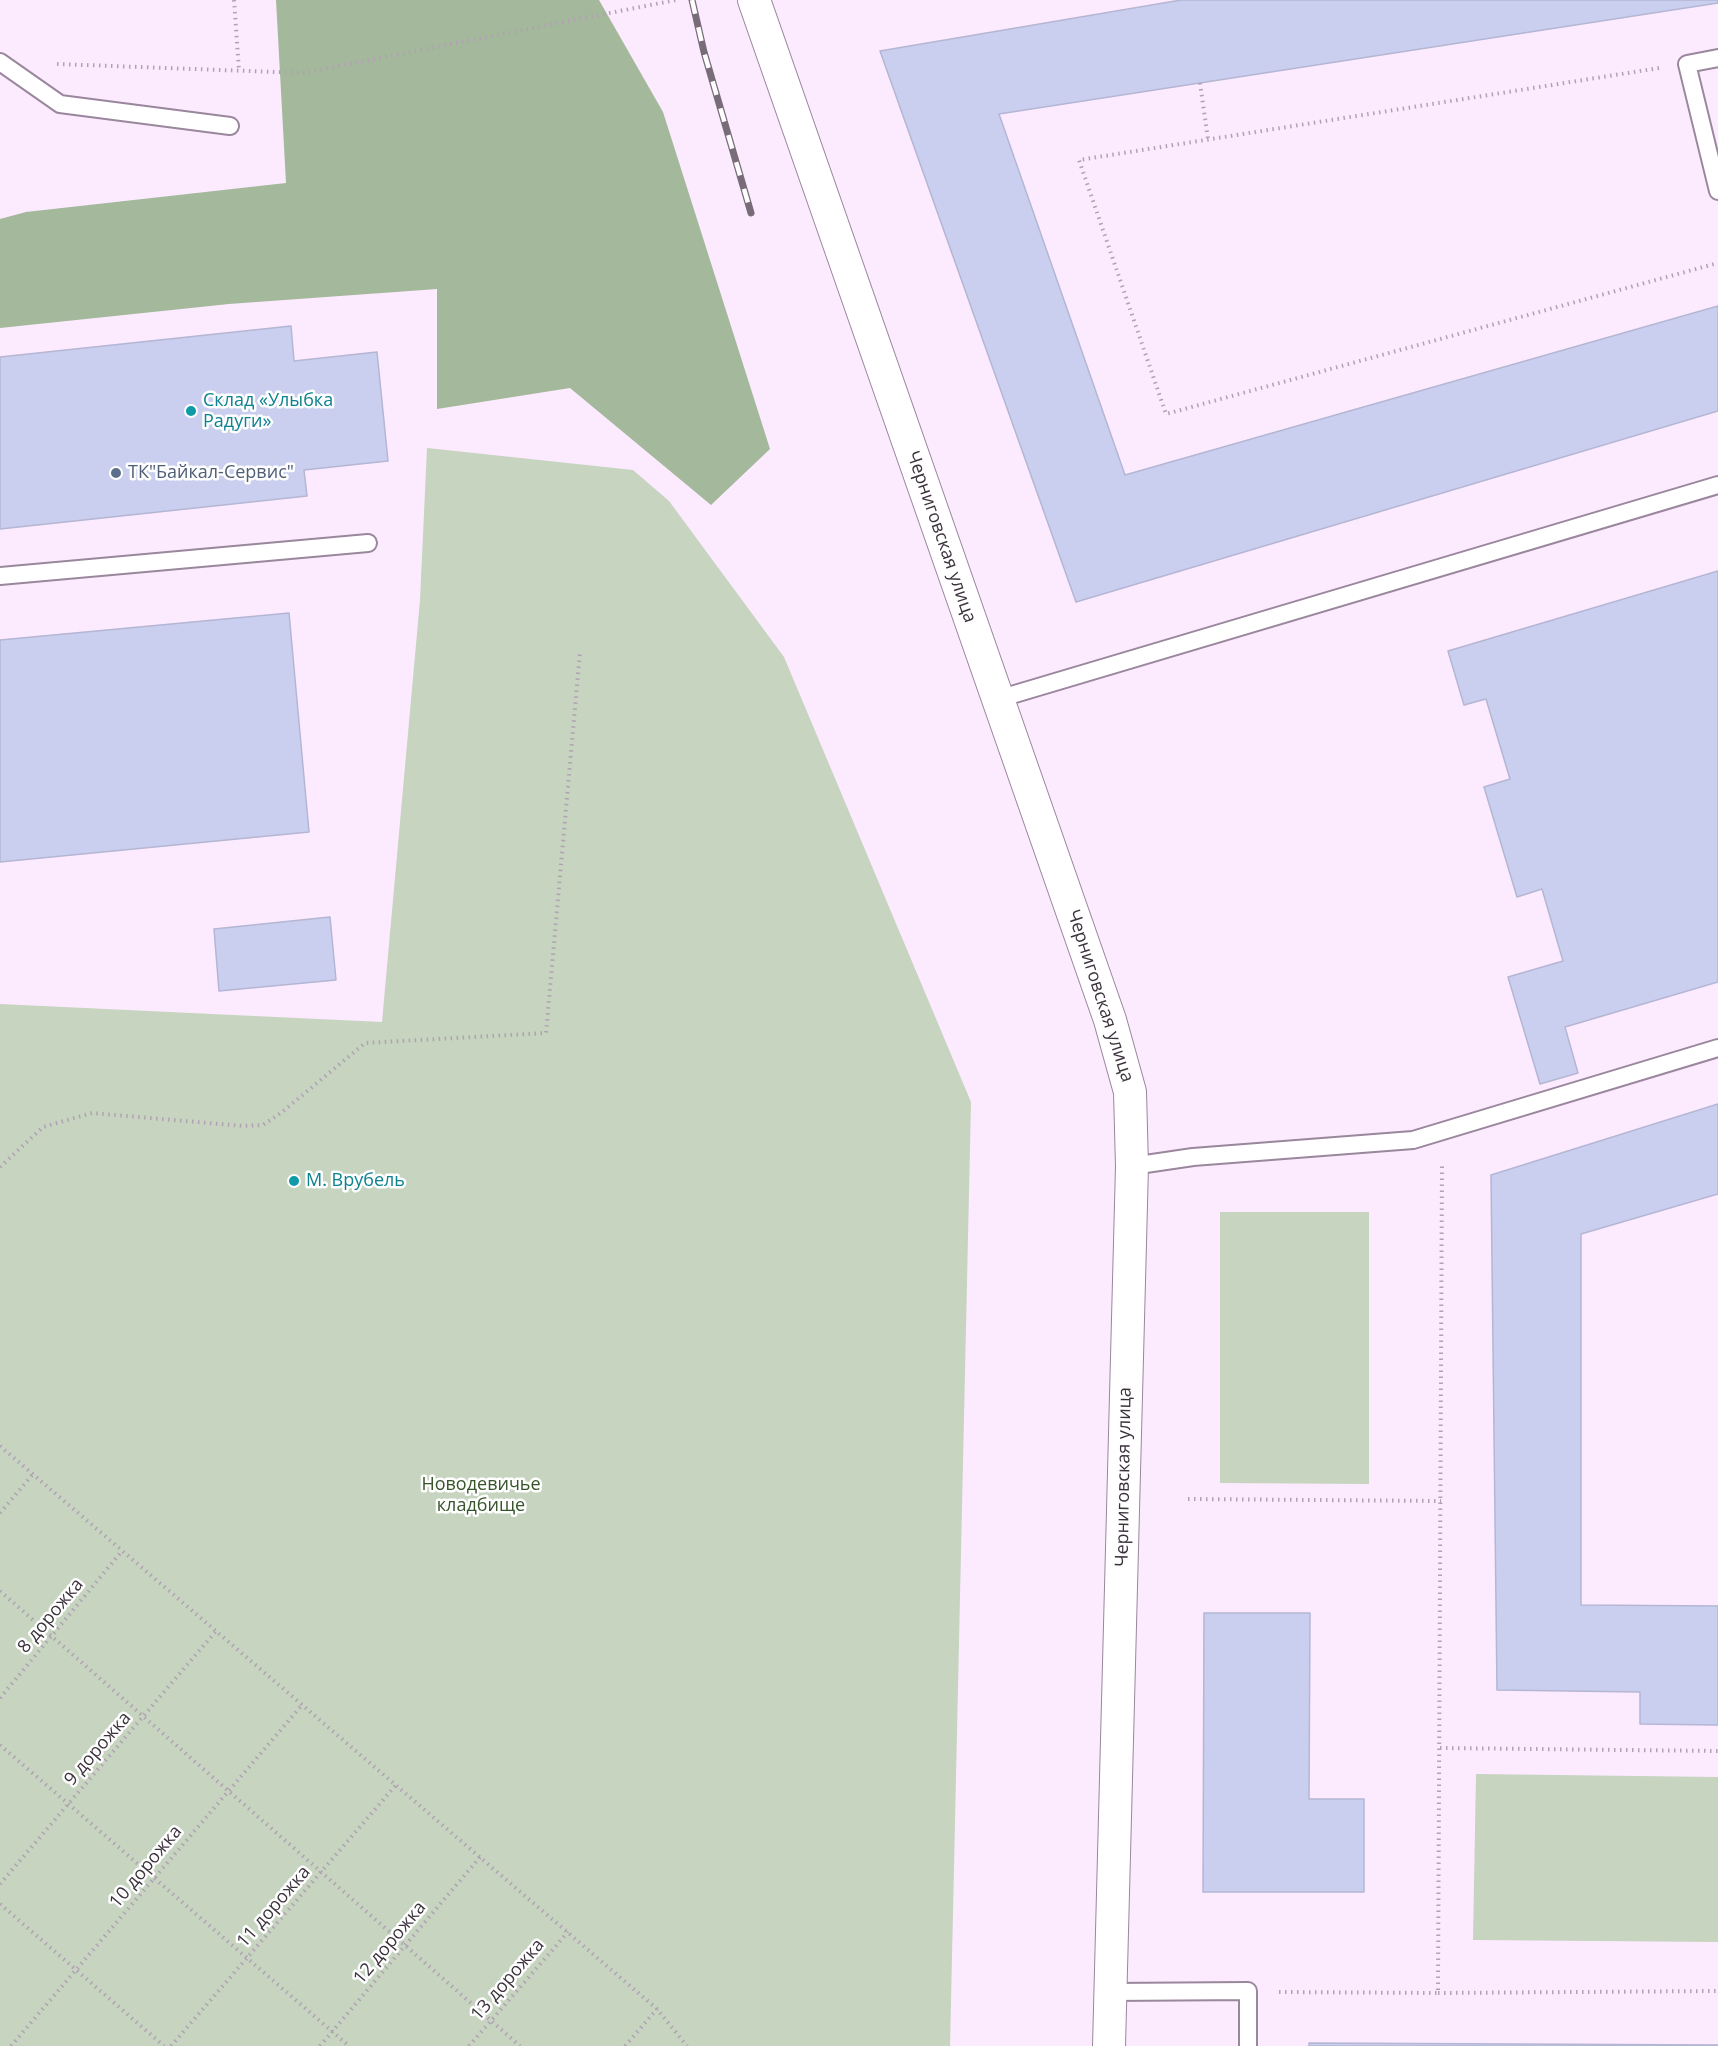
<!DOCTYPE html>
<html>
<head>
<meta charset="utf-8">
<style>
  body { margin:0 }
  canvas { display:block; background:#fceafe }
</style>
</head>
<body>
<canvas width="1718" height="2046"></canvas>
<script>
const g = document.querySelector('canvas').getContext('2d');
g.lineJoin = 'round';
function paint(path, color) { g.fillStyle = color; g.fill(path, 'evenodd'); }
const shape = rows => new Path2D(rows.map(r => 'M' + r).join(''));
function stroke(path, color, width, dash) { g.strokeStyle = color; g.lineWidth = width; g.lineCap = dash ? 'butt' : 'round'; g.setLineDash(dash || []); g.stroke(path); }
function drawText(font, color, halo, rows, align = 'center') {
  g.font = font + ' "Open Sans",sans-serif'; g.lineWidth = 5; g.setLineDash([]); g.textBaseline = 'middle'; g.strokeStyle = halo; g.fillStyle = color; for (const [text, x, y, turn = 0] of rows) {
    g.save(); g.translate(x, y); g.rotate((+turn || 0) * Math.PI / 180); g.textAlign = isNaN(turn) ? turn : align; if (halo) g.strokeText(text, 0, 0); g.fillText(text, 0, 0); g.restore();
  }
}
const green = shape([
  [427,448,633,470,669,501,784,657,971,1102,950,2046,0,2046,0,1004,382,1022,420,600],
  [1220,1212,1369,1212,1369,1484,1220,1483],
  [1476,1774,1718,1777,1718,1942,1473,1940]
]);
const forest = shape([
  [276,0,599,0,663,112,770,449,711,505,570,388,437,409,437,289,229,304,0,328,0,219,26,212,286,183]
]);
const building = shape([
  [1181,0,1718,0,1718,3,999,114,1125,475,1718,306,1718,411,1076,602,880,51,1181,0],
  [291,326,294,361,377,352,388,461,304,470,307,496,0,529,0,357,291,326],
  [1718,571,1718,982,1565,1027,1578,1073,1540,1084,1508,977,1563,961,1542,889,1517,897,1484,787,1510,779,1486,699,1464,705,1448,651,1718,571],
  [289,613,309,832,0,862,0,640,289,613],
  [330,917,336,980,219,991,214,929,330,917],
  [1718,1104,1718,1194,1581,1234,1581,1605,1718,1606,1718,1725,1640,1724,1640,1692,1497,1690,1491,1175,1718,1104],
  [1204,1613,1310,1613,1309,1799,1364,1799,1364,1892,1203,1892,1204,1613],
  [1309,2043,1718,2045,1718,2046,1309,2046,1309,2043]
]);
const path = shape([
  [234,0,239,70],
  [57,64,303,73,676,0],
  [1659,68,1079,160,1166,414,1718,263],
  [1200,83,1208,139],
  [0,1167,43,1127,92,1113,243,1126,263,1125,281,1113,365,1043,546,1033,580,652],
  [0,1446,657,2009,687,2046],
  [1188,1499,1441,1501],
  [0,1513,33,1474],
  [0,1591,520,2046],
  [0,1698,122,1551],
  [0,1745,349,2046],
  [1440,1748,1718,1751],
  [0,1884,216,1631],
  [0,1904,164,2046],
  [1279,1992,1438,1993,1442,1163],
  [1438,1993,1718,1991],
  [11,2046,302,1705],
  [171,2046,396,1785],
  [320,2046,480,1857],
  [469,2046,568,1932],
  [625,2046,657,2009]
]);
const lane = shape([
  [1718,58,1687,64,1718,191],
  [0,62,60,104,230,126],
  [0,576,368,543],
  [998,699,1718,485],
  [1132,1166,1193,1157,1413,1140,1718,1048],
  [1111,1992,1248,1991,1248,2046]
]);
const street = shape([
  [754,0,1110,1020,1130,1092,1132,1166,1109,2046]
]);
const rail = shape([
  [692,0,704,52,751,213]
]);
const markers = [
  [191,411,6,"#0f9aa8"],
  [116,473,6,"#5c6f8a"],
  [294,1181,6,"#0f9aa8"]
];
const cultureNames = [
  ["Склад «Улыбка",203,401],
  ["Радуги»",203,422],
  ["М. Врубель",306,1181]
];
const serviceNames = [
  ["ТК\"Байкал-Сервис\"",128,473]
];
const streetNames = [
  ["Черниговская улица",941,537,71],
  ["Черниговская улица",1100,996,72],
  ["Черниговская улица",1124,1477,-89],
  ["8 дорожка",51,1616,-50],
  ["9 дорожка",98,1749,-49],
  ["10 дорожка",146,1867,-50],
  ["11 дорожка",274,1907,-49],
  ["12 дорожка",390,1943,-50],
  ["13 дорожка",508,1980,-49]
];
const parkNames = [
  ["Новодевичье",481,1485],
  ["кладбище",481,1506]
];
paint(green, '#c6d4c0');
paint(forest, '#a4b89c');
paint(building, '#cbcfef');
stroke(building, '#b4b6d3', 1.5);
stroke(lane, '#9a869d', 20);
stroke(street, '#9a869d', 34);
stroke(path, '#b1a2b3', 4, [1.5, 4.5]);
stroke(lane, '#fff', 16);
stroke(street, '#fff', 32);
stroke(rail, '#786c79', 7);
stroke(rail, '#fefefe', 4.5, [14]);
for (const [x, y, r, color] of markers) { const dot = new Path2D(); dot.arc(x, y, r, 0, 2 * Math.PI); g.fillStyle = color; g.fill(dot); stroke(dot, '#fefefe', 2); }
drawText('18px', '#0d838f', '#fefefe', cultureNames, 'left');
drawText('18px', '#4e5e75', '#fefefe', serviceNames, 'left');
drawText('18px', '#3b323c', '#fefefe', streetNames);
drawText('18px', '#37542a', '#fefefe', parkNames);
</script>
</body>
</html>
